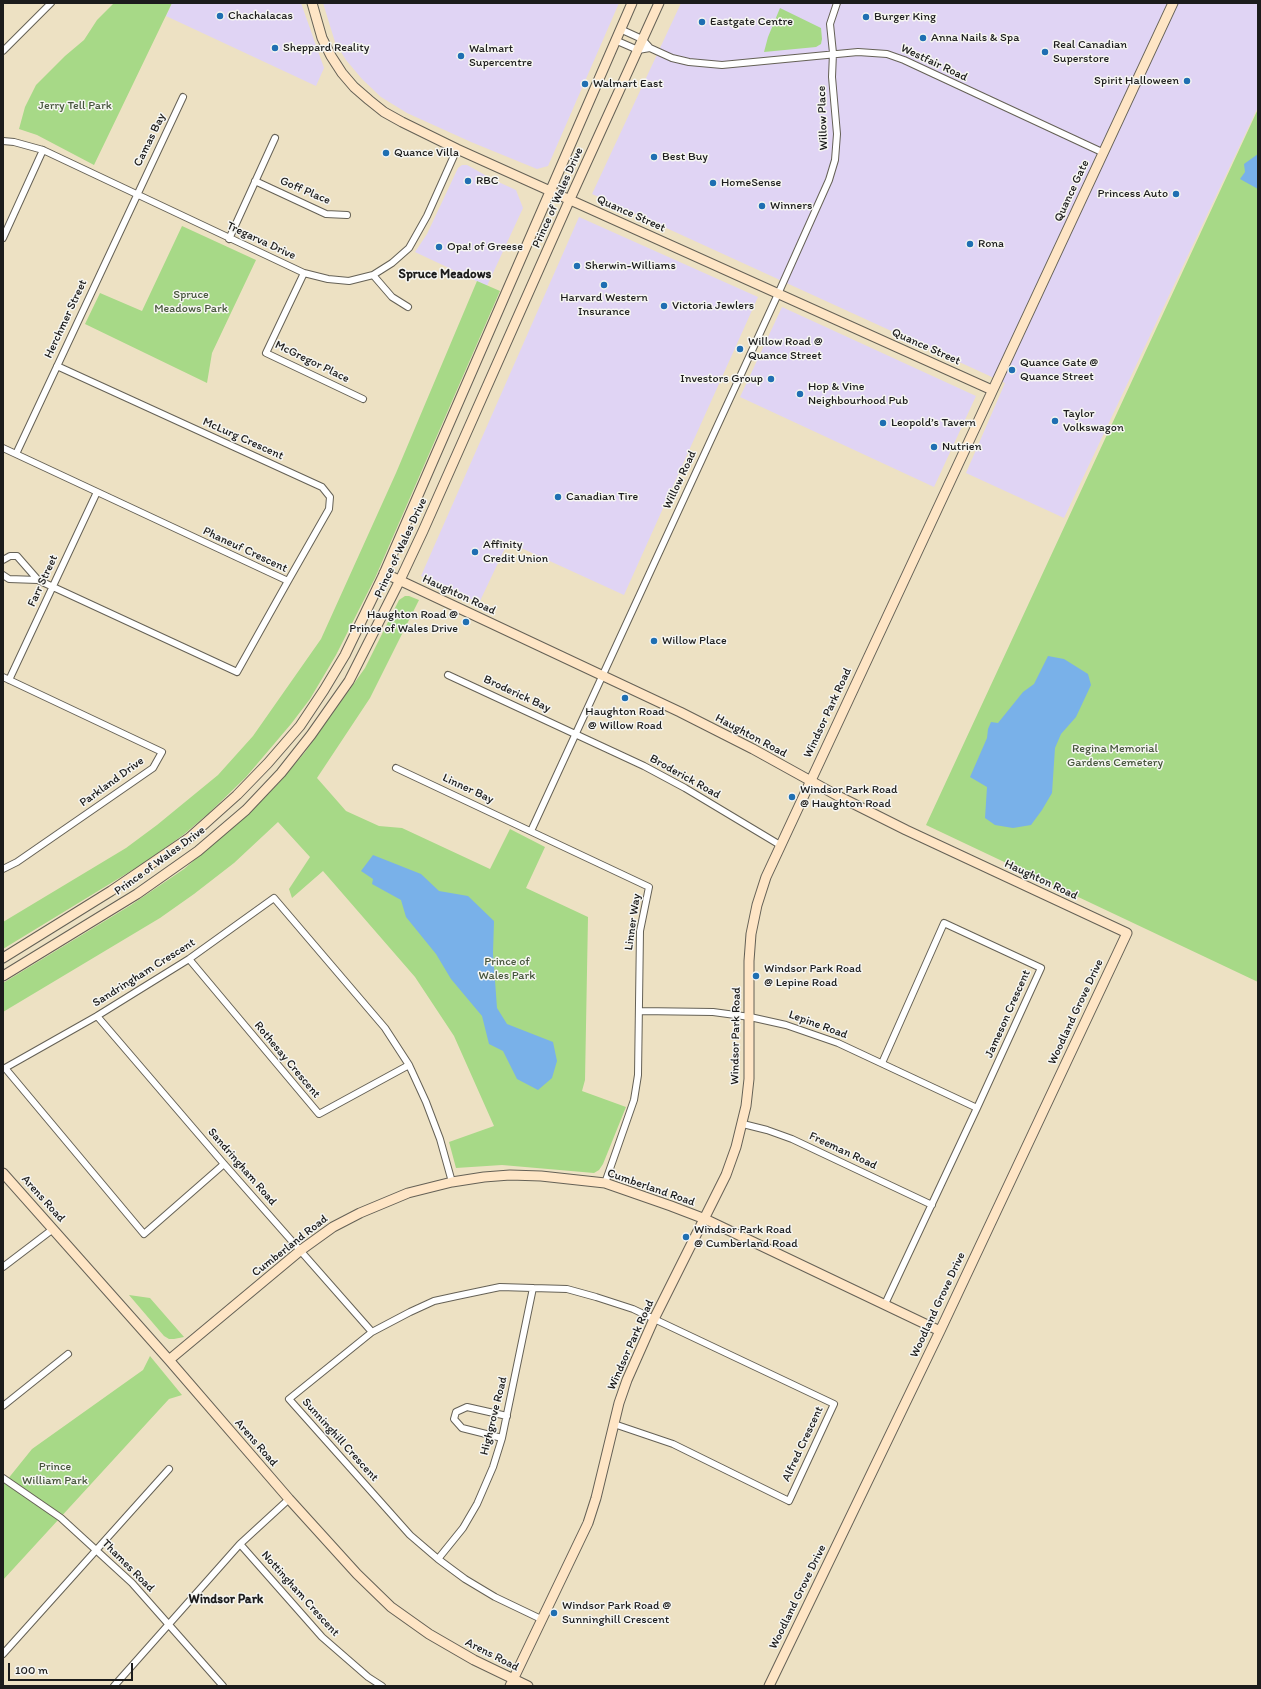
<!DOCTYPE html>
<html>
<head>
<meta charset="utf-8">
<style>
  body { margin:0 }
  #map { position:relative; width:1261px; height:1689px; overflow:hidden; background:#ede1c3; font-family:Itim,sans-serif }
  canvas { display:block }
  .frame { position:absolute; inset:0; border:4px solid #1c1c1c; pointer-events:none }
  .scale { position:absolute; left:8px; top:1663px; width:125px; height:18px; box-sizing:border-box; border:2px solid #1c1c1c; border-top:0; padding-left:5px; font-size:12px; line-height:14px; white-space:nowrap; color:#1c1c1c; -webkit-text-stroke:3px #f6f6f2; paint-order:stroke }
</style>
</head>
<body>
<div id="map">
<canvas width="1261" height="1689"></canvas>
<div class="frame"></div>
<div class="scale">100 m</div>
</div>
<script>
const g = document.querySelector('canvas').getContext('2d');
g.lineJoin = 'round';
function paint(path, color) { g.fillStyle = color; g.fill(path, 'evenodd'); }
const shape = rows => new Path2D(rows.map(r => 'M' + r).join(''));
function stroke(path, color, width, dash) { g.strokeStyle = color; g.lineWidth = width; g.lineCap = dash ? 'butt' : 'round'; g.setLineDash(dash || []); g.stroke(path); }
function drawText(font, color, halo, rows, align = 'center') {
  g.font = font + ' Itim,sans-serif'; g.lineWidth = 3; g.setLineDash([]); g.textBaseline = 'middle'; g.strokeStyle = halo; g.fillStyle = color; for (const [text, x, y, turn = 0] of rows) {
    g.save(); g.translate(x, y); g.rotate((+turn || 0) * Math.PI / 180); g.textAlign = isNaN(turn) ? turn : align; if (halo) g.strokeText(text, 0, 0); g.fillText(text, 0, 0); g.restore();
  }
}
const built = shape([
  [172,3,301,3,324,68,316,86,166,16],
  [323,3,619,3,548,166,537,169,471,142,407,113,381,97,362,79,346,60,335,42],
  [681,3,1258,3,1258,107,1064,518,966,473,1005,383,592,194],
  [462,165,467,165,494,180,516,190,523,208,487,286,415,252,427,234,458,168],
  [579,217,758,297,624,595,508,542,479,603,421,576],
  [782,307,976,396,934,487,740,397]
]);
const green = shape([
  [114,3,172,3,94,165,37,135,19,129,25,107,36,85,65,56,84,40,97,20],
  [780,8,821,28,822,39,821,44,816,47,764,52,768,37],
  [1258,109,1258,982,926,825],
  [182,226,256,260,212,353,207,383,85,324,100,293,142,311],
  [477,281,500,291,375,578,336,655,310,699,291,724,246,777,209,813,183,835,144,863,3,949,3,922,126,848,157,825,218,775,253,736,321,639,396,473],
  [405,596,409,596,419,600,370,698,317,778,346,811,379,826,402,828,490,869,510,829,545,847,526,888,588,917,585,1080,582,1091,626,1107,603,1164,599,1170,594,1173,502,1165,456,1168,449,1142,494,1126,454,1036,415,977,323,871,292,898,289,889,310,857,278,822,234,863,194,894,160,918,3,1012,3,983,131,905,184,869,250,812,278,784,305,752,365,668,399,600],
  [129,1295,150,1298,184,1337,174,1339,169,1339,164,1336],
  [150,1356,182,1395,169,1399,3,1580,3,1485,32,1449,143,1370]
]);
const water = shape([
  [1258,154,1258,189,1240,179,1245,172,1244,164],
  [1048,656,1064,659,1088,674,1091,685,1076,717,1061,734,1055,748,1052,793,1042,810,1031,825,1013,828,995,825,985,818,987,787,970,777,987,738,988,729,991,722,998,723,1023,692,1034,684],
  [373,855,421,874,439,891,468,896,494,921,493,953,497,1008,507,1024,553,1042,557,1061,552,1078,538,1090,517,1079,503,1051,489,1044,482,1016,451,979,436,954,406,917,401,900,372,884,373,879,361,871]
]);
const street = shape([
  [620,29,642,39,650,48,672,58,689,62,722,65,858,52,887,54,904,60,1104,153],
  [615,40,638,50,650,48],
  [3,51,51,3],
  [3,141,14,142,43,150,304,273,328,279,349,281,373,275,392,263,409,248,427,216,457,149],
  [255,181,326,214,347,215],
  [3,238,43,150],
  [229,239,275,138],
  [304,273,266,353,363,399],
  [373,275,392,297,408,307],
  [57,366,322,487,330,497,329,509,288,581],
  [3,448,288,581,237,672,38,580],
  [16,454,183,97],
  [3,560,10,556,17,556,38,580,9,579,3,575],
  [448,675,644,766,685,788,780,845],
  [3,677,162,752,153,768,17,862,3,869],
  [9,680,97,492],
  [396,768,649,887,640,931,638,1075,634,1100,605,1183],
  [531,831,778,294,829,180,835,160,837,134,832,77,833,53,830,24,837,3],
  [189,959,319,1114,409,1065],
  [639,1011,713,1012,750,1017,786,1025,838,1043,977,1108],
  [97,1016,224,1164,372,1332],
  [882,1063,944,923,1041,968,977,1108,885,1304],
  [743,1124,767,1130,792,1139,932,1205],
  [224,1164,144,1234,5,1068,97,1016,189,959,274,898,385,1028,409,1065,426,1102,440,1139,452,1182],
  [3,1267,53,1229],
  [3,1406,68,1354],
  [502,1438,462,1428,454,1419,456,1412,467,1407,507,1416],
  [3,1478,61,1518,132,1583,223,1686],
  [240,1544,322,1637,368,1677,382,1686],
  [438,1559,463,1528,477,1504,493,1467,502,1438,533,1288],
  [541,1619,495,1597,465,1579,438,1559,410,1535,289,1399,372,1332,410,1312,434,1301,457,1296,500,1287,533,1288,567,1289,596,1297,633,1309,834,1404,789,1501,673,1444,614,1424],
  [3,1654,169,1469],
  [114,1686,240,1544,289,1499]
]);
const secondary = shape([
  [312,3,322,38,331,56,342,73,354,87,369,100,384,112,402,122,457,149,992,390],
  [384,573,680,712,753,749,838,796,906,830,1127,933,940,1331,769,1686],
  [3,958,111,891,189,838,237,795,268,763,300,726,324,690,345,655,383,576,632,3],
  [3,976,137,894,198,851,246,810,281,773,311,735,349,681,400,580,423,531,570,199,659,3],
  [3,1173,169,1360,289,1499,357,1574,391,1607,429,1634,474,1660,528,1686],
  [169,1360,301,1250,333,1227,360,1213,408,1193,452,1182,484,1177,510,1175,541,1176,605,1183,671,1206,705,1219,940,1331],
  [510,1686,588,1523,596,1498,619,1403,627,1380,654,1319,726,1175,736,1147,746,1106,749,1079,749,961,751,934,757,905,766,877,1173,3]
]);
const markers = [
  [220,16,4,"#1f6fb2"],
  [866,17,4,"#1f6fb2"],
  [702,22,4,"#1f6fb2"],
  [923,38,4,"#1f6fb2"],
  [275,48,4,"#1f6fb2"],
  [1045,52,4,"#1f6fb2"],
  [461,56,4,"#1f6fb2"],
  [1187,81,4,"#1f6fb2"],
  [585,84,4,"#1f6fb2"],
  [386,153,4,"#1f6fb2"],
  [654,157,4,"#1f6fb2"],
  [468,181,4,"#1f6fb2"],
  [713,183,4,"#1f6fb2"],
  [1176,194,4,"#1f6fb2"],
  [762,206,4,"#1f6fb2"],
  [970,244,4,"#1f6fb2"],
  [439,247,4,"#1f6fb2"],
  [577,266,4,"#1f6fb2"],
  [604,285,4,"#1f6fb2"],
  [664,306,4,"#1f6fb2"],
  [740,349,4,"#1f6fb2"],
  [1012,370,4,"#1f6fb2"],
  [771,379,4,"#1f6fb2"],
  [800,394,4,"#1f6fb2"],
  [1055,421,4,"#1f6fb2"],
  [883,423,4,"#1f6fb2"],
  [934,447,4,"#1f6fb2"],
  [558,497,4,"#1f6fb2"],
  [475,552,4,"#1f6fb2"],
  [466,622,4,"#1f6fb2"],
  [654,641,4,"#1f6fb2"],
  [625,698,4,"#1f6fb2"],
  [792,797,4,"#1f6fb2"],
  [756,976,4,"#1f6fb2"],
  [686,1237,4,"#1f6fb2"],
  [554,1613,4,"#1f6fb2"]
];
const poiNames = [
  ["Chachalacas",228,16],
  ["Burger King",874,17],
  ["Eastgate Centre",710,22],
  ["Anna Nails & Spa",931,38],
  ["Real Canadian",1053,45],
  ["Superstore",1053,59],
  ["Sheppard Reality",283,48],
  ["Walmart",469,49],
  ["Supercentre",469,63],
  ["Spirit Halloween",1179,81,"right"],
  ["Walmart East",593,84],
  ["Quance Villa",394,153],
  ["Best Buy",662,157],
  ["RBC",476,181],
  ["HomeSense",721,183],
  ["Princess Auto",1168,194,"right"],
  ["Winners",770,206],
  ["Rona",978,244],
  ["Opa! of Greese",447,247],
  ["Sherwin-Williams",585,266],
  ["Harvard Western",604,298,"center"],
  ["Insurance",604,312,"center"],
  ["Victoria Jewlers",672,306],
  ["Willow Road @",748,342],
  ["Quance Street",748,356],
  ["Quance Gate @",1020,363],
  ["Quance Street",1020,377],
  ["Investors Group",763,379,"right"],
  ["Hop & Vine",808,387],
  ["Neighbourhood Pub",808,401],
  ["Taylor",1063,414],
  ["Volkswagon",1063,428],
  ["Leopold’s Tavern",891,423],
  ["Nutrien",942,447],
  ["Canadian Tire",566,497],
  ["Affinity",483,545],
  ["Credit Union",483,559],
  ["Haughton Road @",458,615,"right"],
  ["Prince of Wales Drive",458,629,"right"],
  ["Willow Place",662,641],
  ["Haughton Road",625,712,"center"],
  ["@ Willow Road",625,726,"center"],
  ["Windsor Park Road",800,790],
  ["@ Haughton Road",800,804],
  ["Windsor Park Road",764,969],
  ["@ Lepine Road",764,983],
  ["Windsor Park Road",694,1230],
  ["@ Cumberland Road",694,1244],
  ["Windsor Park Road @",562,1606],
  ["Sunninghill Crescent",562,1620]
];
const streetNames = [
  ["Westfair Road",934,63,25],
  ["Willow Place",823,118,-92],
  ["Camas Bay",150,140,-64],
  ["Goff Place",305,191,23],
  ["Quance Gate",1072,191,-65],
  ["Prince of Wales Drive",558,198,-66],
  ["Quance Street",631,214,24],
  ["Tregarva Drive",261,241,25],
  ["Herchmer Street",66,319,-65],
  ["Quance Street",926,347,24],
  ["McGregor Place",312,362,26],
  ["McLurg Crescent",243,439,24],
  ["Willow Road",680,480,-65],
  ["Prince of Wales Drive",401,548,-65],
  ["Phaneuf Crescent",245,550,25],
  ["Farr Street",43,581,-65],
  ["Haughton Road",459,595,25],
  ["Broderick Bay",517,694,25],
  ["Windsor Park Road",828,713,-65],
  ["Haughton Road",751,736,28],
  ["Broderick Road",685,777,29],
  ["Parkland Drive",112,782,-36],
  ["Linner Bay",468,789,25],
  ["Prince of Wales Drive",160,861,-36],
  ["Haughton Road",1041,880,25],
  ["Linner Way",633,922,-82],
  ["Sandringham Crescent",144,973,-32],
  ["Woodland Grove Drive",1076,1012,-65],
  ["Jameson Crescent",1008,1014,-66],
  ["Lepine Road",818,1025,20],
  ["Windsor Park Road",736,1036,-89],
  ["Rothesay Crescent",287,1060,50],
  ["Freeman Road",843,1151,25],
  ["Sandringham Road",242,1167,49],
  ["Cumberland Road",651,1188,19],
  ["Arens Road",43,1199,48],
  ["Cumberland Road",290,1246,-38],
  ["Woodland Grove Drive",938,1305,-65],
  ["Windsor Park Road",631,1345,-66],
  ["Highgrove Road",494,1416,-76],
  ["Sunninghill Crescent",340,1440,48],
  ["Arens Road",256,1443,49],
  ["Alfred Crescent",803,1444,-65],
  ["Thames Road",128,1566,45],
  ["Nottingham Crescent",300,1594,48],
  ["Woodland Grove Drive",798,1597,-64],
  ["Arens Road",492,1655,27]
];
const parkNames = [
  ["Jerry Tell Park",75,106],
  ["Spruce",191,295],
  ["Meadows Park",191,309],
  ["Regina Memorial",1115,749],
  ["Gardens Cemetery",1115,763],
  ["Prince of",507,962],
  ["Wales Park",507,976],
  ["Prince",55,1467],
  ["William Park",55,1481]
];
const neighbourhoodNames = [
  ["Spruce Meadows",445,275],
  ["Windsor Park",226,1600]
];
paint(built, '#e0d4f4');
paint(green, '#a7d987');
paint(water, '#79b1e9');
stroke(street, '#656156', 8);
stroke(secondary, '#656156', 11);
stroke(street, '#fff', 6);
stroke(secondary, '#fee5c5', 9);
for (const [x, y, r, color] of markers) { const dot = new Path2D(); dot.arc(x, y, r, 0, 2 * Math.PI); g.fillStyle = color; g.fill(dot); stroke(dot, '#f6f6f2', 1.5); }
drawText('12px', '#1c1c1c', '#f6f6f2', poiNames, 'left');
drawText('12px', '#1c1c1c', '#f6f6f2', streetNames);
drawText('12px', '#46553c', '#f6f6f2', parkNames);
drawText('bold 13px', '#1c1c1c', '#f6f6f2', neighbourhoodNames);
</script>
</body>
</html>
